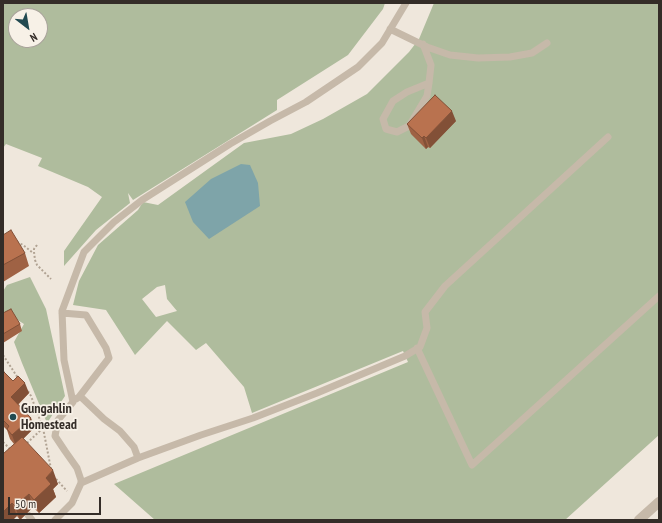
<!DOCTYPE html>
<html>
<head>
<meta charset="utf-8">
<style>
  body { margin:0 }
  #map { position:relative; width:662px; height:523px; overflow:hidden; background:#efe7dc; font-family:"PT Sans Narrow",sans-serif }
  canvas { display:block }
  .frame { position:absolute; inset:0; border:4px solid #342d28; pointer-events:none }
  .north { position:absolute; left:8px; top:8px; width:40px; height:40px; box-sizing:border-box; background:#f7f1e7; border:1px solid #a9a39b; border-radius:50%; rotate:149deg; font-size:11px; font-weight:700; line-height:16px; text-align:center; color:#342d28 }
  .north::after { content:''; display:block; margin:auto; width:14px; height:18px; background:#224a51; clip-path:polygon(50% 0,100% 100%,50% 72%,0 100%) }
  .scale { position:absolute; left:8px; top:497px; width:93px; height:18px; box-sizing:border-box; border:2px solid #342d28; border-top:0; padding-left:5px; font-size:12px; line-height:14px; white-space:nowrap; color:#342d28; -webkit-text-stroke:3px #f7f1e7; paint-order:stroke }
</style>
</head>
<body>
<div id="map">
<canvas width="662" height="523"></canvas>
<div class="frame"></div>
<div class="north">N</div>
<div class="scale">50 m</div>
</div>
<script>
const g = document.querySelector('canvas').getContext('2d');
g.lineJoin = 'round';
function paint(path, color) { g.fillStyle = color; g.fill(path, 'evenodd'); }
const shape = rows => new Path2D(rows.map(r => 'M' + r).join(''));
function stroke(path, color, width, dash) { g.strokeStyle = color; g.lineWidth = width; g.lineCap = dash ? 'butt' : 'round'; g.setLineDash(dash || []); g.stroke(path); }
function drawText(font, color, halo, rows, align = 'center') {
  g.font = font + ' "PT Sans Narrow",sans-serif'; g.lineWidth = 3.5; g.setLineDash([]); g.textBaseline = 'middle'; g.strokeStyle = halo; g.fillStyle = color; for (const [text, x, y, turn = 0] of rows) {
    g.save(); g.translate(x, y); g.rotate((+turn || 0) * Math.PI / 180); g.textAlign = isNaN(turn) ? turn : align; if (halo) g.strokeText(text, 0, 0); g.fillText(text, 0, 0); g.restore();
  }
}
const green = shape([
  [3,3,385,3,383,9,348,55,277,100,277,110,133,200,128,193,130,203,96,230,64,266,64,251,102,197,88,187,38,166,42,158,6,144,3,148],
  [16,16,40,16,40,40,16,40],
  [434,3,659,3,659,435,565,520,155,520,114,484,408,362,403,351,252,413,244,387,206,343,196,350,167,321,135,355,106,310,73,305,79,281,98,245,138,210,143,202,158,205,244,143,291,134,323,119,367,94,409,52,419,39],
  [165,285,167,299,177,311,156,317,142,299,157,287],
  [30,277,46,309,65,396,47,423,22,363,14,342,24,324,3,311,3,291,7,285]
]);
const water = shape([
  [241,164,250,165,258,183,260,206,209,239,193,222,185,202,211,179]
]);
const path = shape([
  [17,242,23,245,33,253],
  [37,245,34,249,34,252,35,260,37,265,51,279],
  [3,355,18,378],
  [28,391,31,396,43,428,51,469],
  [3,442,11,450],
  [27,443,43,428],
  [56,479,67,491]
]);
const service = shape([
  [390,29,427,47,450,55,478,58,510,57,532,53,547,43],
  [423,44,431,65,429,83,427,96,409,126,397,132,386,129,383,119,393,101,407,92,429,83],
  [62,313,86,315,106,348,109,358,79,397,76,399],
  [417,348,472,465,659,296],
  [80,396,104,419,120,431,134,447,138,458,81,483],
  [138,458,201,435,253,418,317,393,405,356,420,347,427,328,425,312,445,286,608,137],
  [28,515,32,520],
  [55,520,72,503,81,483,81,480,77,468,65,451,55,436,58,420,73,402,64,360,62,311,84,252,114,222,142,200,230,144,270,121,306,102,358,67,382,43,406,3]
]);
const minor = shape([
  [639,520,659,502]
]);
const wall = shape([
  [456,121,430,148,428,147,426,149,411,134,407,124],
  [3,235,25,253,29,266,3,282],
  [3,313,20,324,22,331,3,343],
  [3,373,29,393,18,405,31,418,34,428,23,439,58,484,53,489,56,497,39,513,33,507,20,520,17,516,3,520,14,444,10,439,7,430,3,426]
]);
const shadedWall = shape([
  [452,111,456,121,430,148,426,138],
  [424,136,428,147,426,149,422,138],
  [25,383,29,393,14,408,11,397],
  [31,418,34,428,16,446,12,435],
  [53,470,58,484,53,489,56,497,39,513,34,500,46,478],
  [29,494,33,507,20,520,15,506],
  [12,503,17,516,13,520,3,520,3,512]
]);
const building = shape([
  [435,95,452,111,426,138,424,136,422,138,407,124,435,95],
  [11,230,25,253,3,265,3,235,11,230],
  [11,309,20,324,3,334,3,313,11,309],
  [4,372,13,381,18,376,25,383,11,397,31,418,12,435,7,429,9,426,3,420,3,373,4,372],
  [22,437,53,470,46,478,51,484,34,500,29,494,15,506,12,503,3,512,3,454,22,437]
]);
const markers = [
  [13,417,4,"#224a51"]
];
const poiNames = [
  ["Gungahlin",21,409],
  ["Homestead",21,425]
];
paint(green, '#afbc9d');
paint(water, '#7ea4a9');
stroke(path, '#b1a393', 2, [2, 2]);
stroke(service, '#c6b9a9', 7);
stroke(minor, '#c6b9a9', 10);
paint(wall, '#9f6244');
paint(shadedWall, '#825037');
paint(building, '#b9724f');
stroke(building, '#825037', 1);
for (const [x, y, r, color] of markers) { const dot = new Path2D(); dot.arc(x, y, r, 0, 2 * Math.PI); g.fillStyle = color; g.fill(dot); stroke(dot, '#f7f1e7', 1.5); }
drawText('bold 14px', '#342d28', '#f7f1e7', poiNames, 'left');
</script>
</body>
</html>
